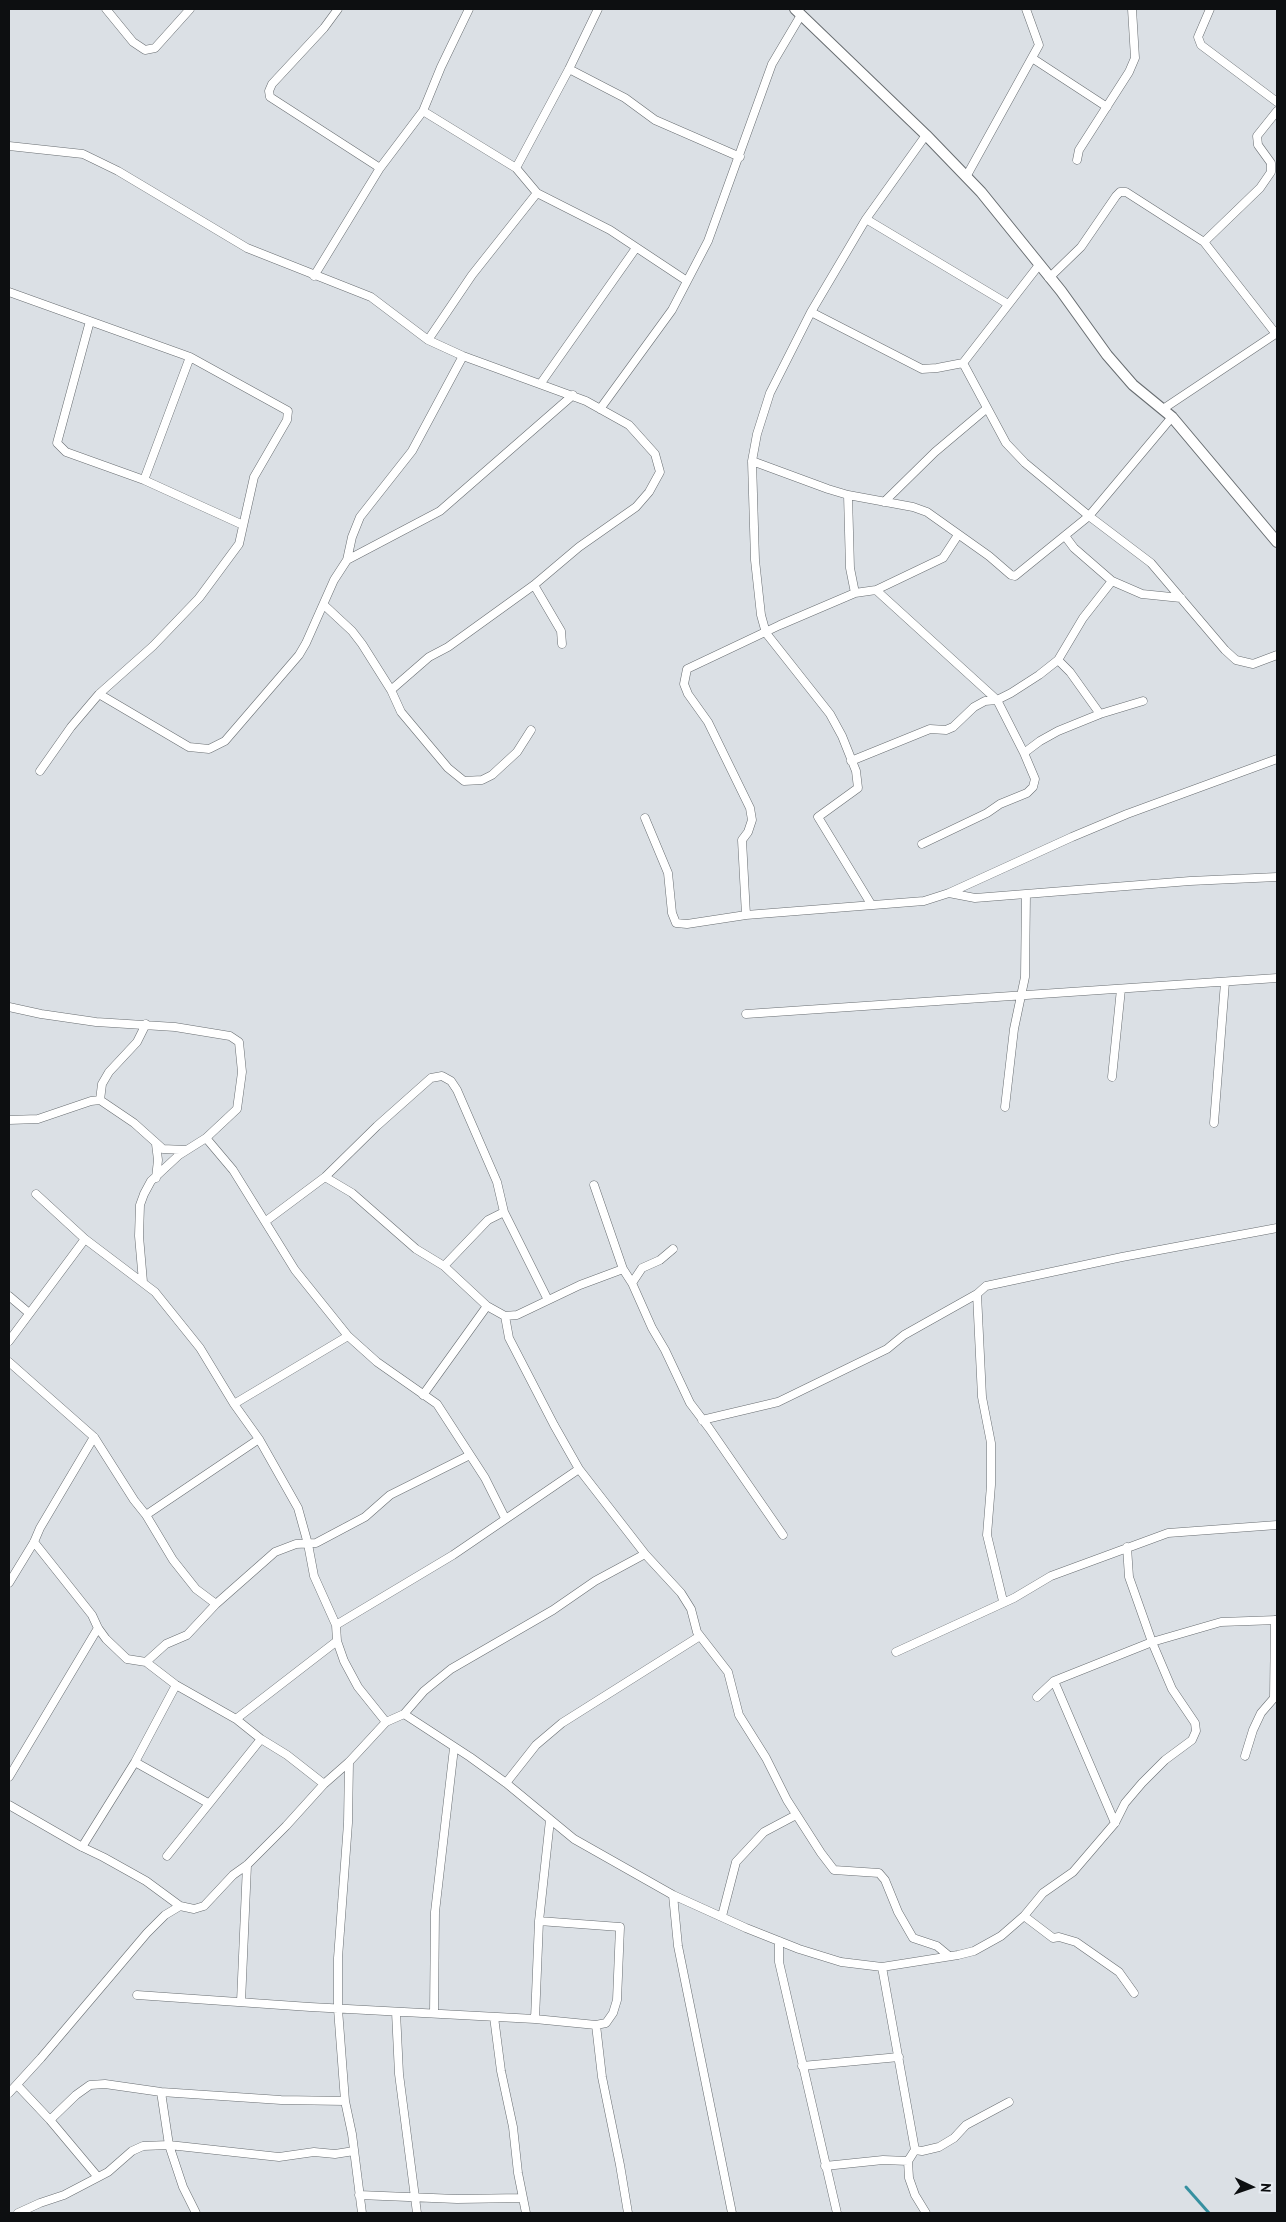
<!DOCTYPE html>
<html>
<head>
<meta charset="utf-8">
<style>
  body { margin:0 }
  #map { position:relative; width:1286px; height:2222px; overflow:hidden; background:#dbe0e5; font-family:"PT Sans",sans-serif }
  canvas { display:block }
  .frame { position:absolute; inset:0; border:10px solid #0d0f11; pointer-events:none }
  .north { position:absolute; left:1226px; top:2162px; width:50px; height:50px; -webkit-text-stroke:4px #e8edf3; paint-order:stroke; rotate:93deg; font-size:14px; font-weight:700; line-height:20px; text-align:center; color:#0d0f11 }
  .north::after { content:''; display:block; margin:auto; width:18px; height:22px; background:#0d0f11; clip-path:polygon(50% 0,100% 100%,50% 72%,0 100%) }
</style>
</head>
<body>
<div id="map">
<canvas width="1286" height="2222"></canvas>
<div class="frame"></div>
<div class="north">N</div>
</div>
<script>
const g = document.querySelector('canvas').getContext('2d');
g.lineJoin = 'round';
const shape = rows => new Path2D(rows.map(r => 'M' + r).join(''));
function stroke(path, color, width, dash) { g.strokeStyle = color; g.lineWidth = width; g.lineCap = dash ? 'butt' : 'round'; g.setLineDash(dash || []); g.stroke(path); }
const stream = shape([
  [1186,2187,1209,2213]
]);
const minor = shape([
  [106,9,133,42,145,50,155,48,190,9],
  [338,9,324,28,272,84,269,91,270,97,380,168],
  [1210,9,1198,37,1201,45,1277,102],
  [1032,58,1107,107],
  [569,69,625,98,655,120,740,157],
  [423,111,516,168,537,193,610,230,687,281],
  [9,146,83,154,118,171,247,248,371,297,428,340,463,356,586,401,629,425,655,454,660,472,649,492,636,507,579,547,534,585,448,647,429,657,391,690],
  [1077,160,1079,150,1129,72,1135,58,1132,9],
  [516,168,569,69,598,9],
  [966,177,1039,45,1026,9],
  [866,219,1008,304],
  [1204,242,1260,188,1271,172,1271,163,1258,145,1257,136,1277,111],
  [314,276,380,168,423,111,441,67,469,9],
  [1049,278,1081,247,1116,196,1120,192,1126,192,1204,242,1276,334],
  [9,292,190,357,288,411,287,420,254,477,239,544,199,598,153,646,99,694,71,727,40,771],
  [811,312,922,369,937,368,963,363,1039,265],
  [90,321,57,443,66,452,144,480,243,525],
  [428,340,472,275,537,193],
  [963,363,1006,443,1025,463,1089,516,1151,563,1225,650,1236,660,1253,664,1277,655],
  [541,383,636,248],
  [600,409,672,310,708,241,772,64,801,15],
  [1163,409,1277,333],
  [752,461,828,489,848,495,913,507,927,512,989,556,1011,575,1015,576,1089,516,1172,417],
  [144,480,190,357],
  [848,495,850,568,855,593],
  [884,502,935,452,986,409],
  [347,560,440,511,573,395],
  [1112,581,1142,594,1181,598],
  [534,585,561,631,562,644],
  [876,590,997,700,1024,753,1035,779,1033,787,1027,793,1000,804,987,813,922,844],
  [324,605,352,631,362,644,391,690,401,712,448,768,464,781,482,780,492,775,517,752,531,730],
  [1058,660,1070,672,1100,714],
  [99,694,189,747,209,749,225,741,299,655,306,643,334,580,347,560,352,537,360,517,412,451,463,356],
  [1024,753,1040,741,1058,731,1100,714,1143,701],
  [851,761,930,729,946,730,953,727,974,707,985,701,997,700,1011,693,1039,675,1058,660,1083,618,1112,581,1074,548,1065,536],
  [645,818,668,873,672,913,676,923,687,924,746,915,924,901,949,893,1072,837,1127,814,1277,759],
  [949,893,975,898,1190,881,1277,877],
  [871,904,818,817,858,788,856,771,842,736,830,714,766,633,761,615,755,560,752,461,757,434,770,393,811,312,866,219,926,135],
  [746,915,742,840,748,832,752,820,750,808,708,722,688,694,684,684,687,669,780,625,855,593,876,590,943,558,958,535],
  [9,1007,41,1014,96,1022,175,1027,230,1036,239,1042,242,1072,237,1109,206,1138,179,1155,151,1181,144,1194,140,1205,139,1236,143,1282],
  [746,1014,1277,978],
  [1112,1077,1121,989],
  [100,1100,102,1084,109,1072,137,1042,146,1024],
  [1005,1107,1014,1029,1025,977,1026,894],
  [9,1120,38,1119,91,1101,100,1100,134,1123,163,1149,185,1150],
  [1214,1123,1225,982],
  [206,1138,233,1170,295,1270,348,1336,377,1362,437,1404,485,1478,505,1518],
  [325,1177,352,1193,416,1249,444,1266,487,1306,505,1316,509,1338,554,1425,579,1469,645,1554,681,1593,691,1609,697,1632,728,1672,739,1715,766,1758,787,1800,821,1853,834,1870,879,1873,885,1880,898,1912,913,1938,937,1946,949,1956],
  [156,1178,158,1160,156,1144],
  [594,1185,623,1269,632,1283,652,1328,665,1350,690,1403,709,1428,783,1535],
  [36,1194,85,1239,155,1292,200,1348,234,1404,259,1439,298,1508,308,1544,314,1576,336,1625,337,1641,344,1661,358,1687,386,1722],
  [266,1221,325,1177,377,1126,431,1078,442,1076,451,1081,457,1090,497,1182,504,1212,548,1300],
  [444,1266,488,1220,504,1212],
  [632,1283,642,1268,660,1260,673,1249],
  [977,1294,982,1397,991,1443,991,1485,987,1535,1003,1601],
  [9,1296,29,1313],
  [505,1316,517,1315,580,1285,623,1269],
  [9,1341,85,1239],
  [9,1362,94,1437,134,1500,146,1515,173,1560,196,1589,216,1604],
  [423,1395,487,1306],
  [234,1404,348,1336],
  [702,1420,778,1402,887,1349,904,1335,977,1294,986,1286,1122,1257,1277,1228],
  [146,1515,259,1439],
  [34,1542,92,1615,98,1628,106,1639,127,1659,146,1662,176,1685,236,1719,261,1739,287,1755,324,1784],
  [9,1583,34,1542,40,1528,94,1437],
  [336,1625,453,1555,579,1469],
  [896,1652,1014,1598,1051,1576,1168,1533,1277,1525],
  [146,1662,166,1644,187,1635,216,1604,275,1552,296,1544,316,1543,365,1517,390,1495,470,1455],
  [1054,1681,1115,1823],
  [1037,1697,1054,1681,1152,1642,1221,1622,1277,1620],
  [404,1714,470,1757,506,1783,574,1839,673,1895,746,1928,799,1949,841,1962,882,1967,958,1955,974,1951,1001,1936,1024,1916,1043,1893,1073,1872,1115,1823,1125,1803,1142,1783,1165,1760,1192,1740,1196,1731,1195,1723,1172,1689,1152,1642,1129,1577,1127,1547],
  [236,1719,337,1641],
  [1245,1756,1253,1730,1261,1713,1274,1698,1275,1620],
  [135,1762,208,1803],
  [349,1762,348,1823,338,1958,338,2009,345,2101,352,2134,362,2213],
  [9,1777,98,1628],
  [506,1783,536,1745,562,1723,700,1636],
  [9,1805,82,1847,103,1857,146,1881,180,1906],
  [82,1847,135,1762,176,1685],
  [167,1856,261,1739],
  [673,1895,678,1946,732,2213],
  [722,1916,736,1862,764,1832,796,1815],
  [1024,1916,1053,1938,1059,1937,1076,1942,1119,1972,1134,1993],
  [539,1921,620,1927,617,2000,613,2013,606,2023,596,2025,602,2077,620,2165,628,2213],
  [779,1941,779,1962,837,2213],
  [882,1967,915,2150,908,2161,909,2178,915,2195,926,2213],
  [137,1995,310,2007,535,2019,596,2025],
  [241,2002,247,1865],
  [396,2012,399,2074,417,2213],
  [434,2013,435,1912,454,1748],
  [494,2017,501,2071,513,2127,518,2173,526,2213],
  [535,2019,539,1921,550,1820],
  [802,2066,899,2057],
  [17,2085,50,2120,97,2176],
  [161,2092,169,2145,183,2187,196,2213],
  [9,2093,41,2058,147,1933,165,1915,180,1906,194,1909,204,1906,233,1875,247,1865,286,1826,324,1784,349,1762,386,1722,404,1714,424,1691,451,1669,553,1610,595,1581,645,1554],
  [50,2120,76,2095,90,2085,105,2084,161,2092,281,2100,345,2101],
  [915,2150,922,2151,939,2147,954,2138,966,2125,1009,2102],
  [825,2166,883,2160,908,2161],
  [359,2195,457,2199,523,2198],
  [18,2213,40,2203,64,2195,108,2172,132,2151,143,2146,169,2145,279,2157,314,2152,335,2154,354,2151]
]);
const tertiary = shape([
  [795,9,926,135,981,192,1061,291,1107,355,1133,385,1172,417,1277,542]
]);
stroke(stream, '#3690a0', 3);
stroke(minor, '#686d71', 9);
stroke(tertiary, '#686d71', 12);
stroke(minor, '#fff', 8);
stroke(tertiary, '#fff', 10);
</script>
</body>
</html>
